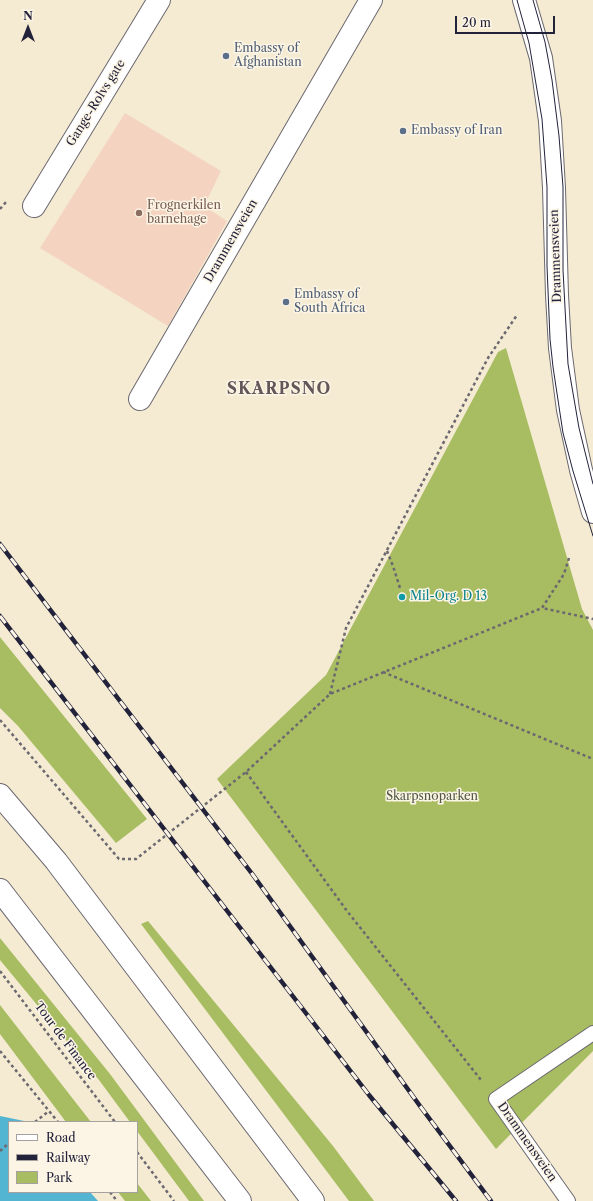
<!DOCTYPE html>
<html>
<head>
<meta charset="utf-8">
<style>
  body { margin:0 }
  #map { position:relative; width:593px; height:1201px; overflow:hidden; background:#f4ebd2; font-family:"Libre Caslon Text",serif }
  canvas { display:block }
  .legend { position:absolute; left:8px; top:1121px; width:130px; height:72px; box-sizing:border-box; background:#fcf5e5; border:1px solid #a5a1a1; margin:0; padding:5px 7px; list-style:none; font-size:12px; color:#22223b }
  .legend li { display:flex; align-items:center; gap:8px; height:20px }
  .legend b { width:20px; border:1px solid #a5a1a1 }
  .north { position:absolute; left:8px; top:8px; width:40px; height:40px; -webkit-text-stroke:3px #fcf5e5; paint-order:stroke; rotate:0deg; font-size:11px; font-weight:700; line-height:16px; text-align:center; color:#22223b }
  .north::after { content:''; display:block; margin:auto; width:14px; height:18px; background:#22223b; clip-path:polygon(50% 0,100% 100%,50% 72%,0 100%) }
  .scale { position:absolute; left:455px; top:16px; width:100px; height:18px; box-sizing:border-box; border:2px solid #22223b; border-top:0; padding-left:5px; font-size:12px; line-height:14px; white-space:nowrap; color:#22223b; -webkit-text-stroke:3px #fcf5e5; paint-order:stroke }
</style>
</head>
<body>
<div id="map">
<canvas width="593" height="1201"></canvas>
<ul class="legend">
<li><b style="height:5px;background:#fff"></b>Road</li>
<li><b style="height:5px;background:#22223b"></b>Railway</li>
<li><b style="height:11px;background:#a8bd61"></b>Park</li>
</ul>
<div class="north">N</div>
<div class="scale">20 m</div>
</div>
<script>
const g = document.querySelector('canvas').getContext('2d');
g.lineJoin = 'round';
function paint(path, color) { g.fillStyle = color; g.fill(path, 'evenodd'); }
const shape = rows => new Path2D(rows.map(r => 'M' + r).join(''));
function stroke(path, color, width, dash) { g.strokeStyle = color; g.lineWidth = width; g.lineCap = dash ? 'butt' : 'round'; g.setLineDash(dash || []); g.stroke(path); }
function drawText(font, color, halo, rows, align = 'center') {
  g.font = font + ' "Libre Caslon Text",serif'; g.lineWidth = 3; g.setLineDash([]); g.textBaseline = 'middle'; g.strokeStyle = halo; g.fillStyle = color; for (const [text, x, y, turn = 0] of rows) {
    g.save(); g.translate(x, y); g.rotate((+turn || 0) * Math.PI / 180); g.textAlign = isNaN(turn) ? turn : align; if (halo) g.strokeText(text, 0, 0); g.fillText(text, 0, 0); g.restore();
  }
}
const built = shape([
  [125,113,221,171,204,206,227,221,168,326,40,248]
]);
const green = shape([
  [506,348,582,609,593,630,593,1051,496,1149,217,779,326,675,498,352],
  [0,637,147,819,116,843,18,726,0,708],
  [148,921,333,1146,374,1201,349,1201,141,924],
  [0,938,110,1074,204,1201,189,1201,137,1131,137,1122,130,1122,99,1080,0,960],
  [0,1005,73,1099,91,1122,66,1122,0,1034],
  [137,1183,151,1201,125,1201,118,1192,137,1192]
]);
const water = shape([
  [0,1116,29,1122,9,1122,9,1192,90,1192,98,1201,0,1201]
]);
const path = shape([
  [0,209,6,202],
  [387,551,393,566,400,588],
  [569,558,564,574,542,608,593,619],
  [383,672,593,759],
  [330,694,346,628,488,358,517,315],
  [0,720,119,859,136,859,246,772,330,694,542,608],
  [246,772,347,911,481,1080],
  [0,971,115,1122],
  [0,1051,58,1122],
  [35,1122,49,1111],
  [0,1151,9,1143],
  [137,1152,174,1201],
  [110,1192,117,1201]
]);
const service = shape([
  [568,1201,496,1099,593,1033]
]);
const minor = shape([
  [34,206,159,0],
  [140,399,371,0]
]);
const tertiary = shape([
  [524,0,541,58,550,121,554,188,557,295,560,348,568,410,581,470,593,512]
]);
const trunk = shape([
  [0,795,56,861,313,1201],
  [0,890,240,1201]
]);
const tram = shape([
  [517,0,529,43,542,119,547,187,547,266,550,339,553,367,563,433,573,471,593,536],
  [533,0,545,42,552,80,559,136,563,187,563,270,568,364,579,428,593,484]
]);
const rail = shape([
  [0,544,253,875,420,1106,491,1201],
  [0,616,369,1095,456,1201]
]);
const markers = [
  [226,56,4,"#5c6f8a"],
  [403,131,4,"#5c6f8a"],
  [139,213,4,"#8d6e63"],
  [286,302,4,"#5c6f8a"],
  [402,597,4,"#0f9aa8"]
];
const serviceNames = [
  ["Embassy of",234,49],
  ["Afghanistan",234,63],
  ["Embassy of Iran",411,131],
  ["Embassy of",294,295],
  ["South Africa",294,309]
];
const streetNames = [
  ["Gange-Rolvs gate",96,103,-58],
  ["Drammensveien",231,241,-60],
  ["Drammensveien",556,256,-92],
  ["Tour de Finance",65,1041,53],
  ["Drammensveien",527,1142,55]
];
const educationNames = [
  ["Frognerkilen",147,206],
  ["barnehage",147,220]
];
const cultureNames = [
  ["Mil-Org. D 13",410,597]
];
const parkNames = [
  ["Skarpsnoparken",432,797]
];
const districtNames = [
  ["SKARPSNO",279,389]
];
paint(built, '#f5d3c1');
paint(green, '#a8bd61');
paint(water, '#54b5d2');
stroke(service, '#6c6870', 16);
stroke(minor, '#6c6870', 24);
stroke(tertiary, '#6c6870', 24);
stroke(trunk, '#6c6870', 24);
stroke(path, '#6c6870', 2.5, [3, 3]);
stroke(service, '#fff', 14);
stroke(minor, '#fff', 22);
stroke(tertiary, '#fff', 22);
stroke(trunk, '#fff', 22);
stroke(tram, '#22223b', 1);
stroke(rail, '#22223b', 4.5);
stroke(rail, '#fcf5e5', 3, [9]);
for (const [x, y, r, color] of markers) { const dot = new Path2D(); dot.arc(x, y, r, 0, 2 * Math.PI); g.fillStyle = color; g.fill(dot); stroke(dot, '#fcf5e5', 1.5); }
drawText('12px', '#4e5e75', '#fcf5e5', serviceNames, 'left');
drawText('12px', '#22223b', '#fcf5e5', streetNames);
drawText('12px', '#785e54', '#fcf5e5', educationNames, 'left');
drawText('12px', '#0d838f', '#fcf5e5', cultureNames, 'left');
drawText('12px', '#515848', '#fcf5e5', parkNames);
g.letterSpacing = '1px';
drawText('bold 16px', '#645759', '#fcf5e5', districtNames);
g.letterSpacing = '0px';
</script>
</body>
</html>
